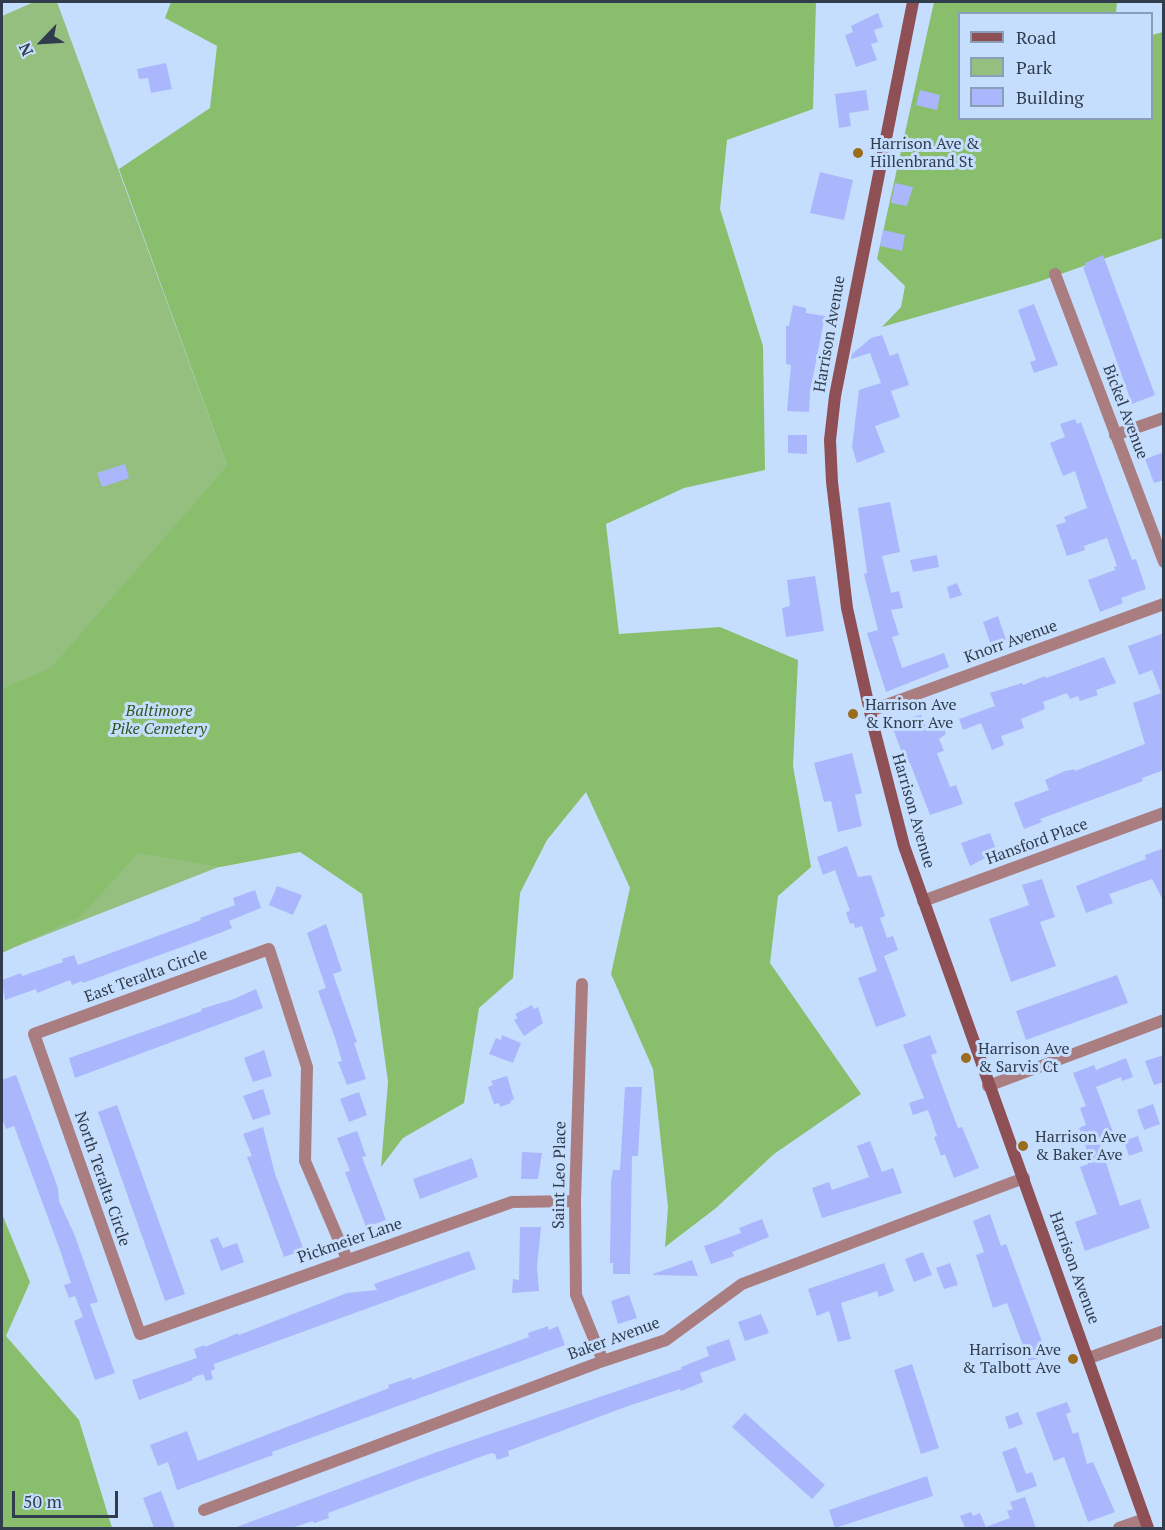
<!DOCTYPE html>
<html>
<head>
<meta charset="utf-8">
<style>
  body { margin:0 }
  #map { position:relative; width:1165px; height:1530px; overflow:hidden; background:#c6defe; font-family:"PT Serif",serif }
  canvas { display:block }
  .frame { position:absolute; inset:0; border:3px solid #313d4d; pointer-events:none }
  .legend { position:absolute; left:958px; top:12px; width:195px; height:108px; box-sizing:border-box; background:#c6defe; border:2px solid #8a9eb7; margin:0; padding:8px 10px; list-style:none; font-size:18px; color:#313d4d }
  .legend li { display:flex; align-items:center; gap:12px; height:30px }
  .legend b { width:30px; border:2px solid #8a9eb7 }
  .north { position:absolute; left:12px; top:12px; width:60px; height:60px; -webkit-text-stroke:4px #c6defe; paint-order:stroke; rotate:245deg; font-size:16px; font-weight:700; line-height:24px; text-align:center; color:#313d4d }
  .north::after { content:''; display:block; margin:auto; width:21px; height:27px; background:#313d4d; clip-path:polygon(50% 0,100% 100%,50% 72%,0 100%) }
  .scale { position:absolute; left:12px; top:1491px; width:106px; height:27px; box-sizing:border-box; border:3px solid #313d4d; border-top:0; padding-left:8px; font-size:18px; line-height:21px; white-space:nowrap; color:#313d4d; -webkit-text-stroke:4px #c6defe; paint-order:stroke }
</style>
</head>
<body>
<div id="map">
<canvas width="1165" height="1530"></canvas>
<div class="frame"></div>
<ul class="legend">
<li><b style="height:8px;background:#8e5055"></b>Road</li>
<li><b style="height:16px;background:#95bf7f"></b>Park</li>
<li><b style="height:16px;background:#aab7fc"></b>Building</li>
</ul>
<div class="north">N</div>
<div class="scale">50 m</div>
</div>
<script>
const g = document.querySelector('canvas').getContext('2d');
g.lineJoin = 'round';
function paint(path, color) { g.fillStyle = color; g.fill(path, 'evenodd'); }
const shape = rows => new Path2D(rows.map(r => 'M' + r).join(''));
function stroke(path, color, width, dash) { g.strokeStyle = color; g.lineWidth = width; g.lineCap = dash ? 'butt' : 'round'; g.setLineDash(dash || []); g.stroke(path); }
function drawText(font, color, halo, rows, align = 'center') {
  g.font = font + ' "PT Serif",serif'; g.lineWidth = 6; g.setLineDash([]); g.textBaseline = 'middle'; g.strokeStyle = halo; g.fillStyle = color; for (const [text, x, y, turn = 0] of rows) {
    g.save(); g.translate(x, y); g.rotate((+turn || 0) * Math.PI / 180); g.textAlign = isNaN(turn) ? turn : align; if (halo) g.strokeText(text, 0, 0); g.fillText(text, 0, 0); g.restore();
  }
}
const green = shape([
  [34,2,57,2,227,466,364,810,2,952,2,16]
]);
const forest = shape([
  [171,2,816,2,813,109,727,140,720,209,763,346,765,470,684,488,606,524,619,634,720,627,798,660,793,766,811,867,778,896,770,963,861,1094,774,1154,716,1208,665,1247,668,1207,653,1069,611,974,630,888,586,792,547,840,520,893,513,978,479,1008,464,1103,403,1138,381,1167,388,1082,362,894,300,852,220,867,138,853,81,916,2,953,2,689,51,668,227,466,119,169,210,108,217,46,165,18],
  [934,2,1117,2,1116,13,960,14,960,118,1152,118,1152,35,1163,32,1163,238,1038,282,882,327,901,307,905,286,877,259],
  [2,1214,30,1282,6,1336,79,1420,112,1528,2,1528]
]);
const building = shape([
  [878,13,883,27,874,30,878,42,871,44,877,60,856,67,845,35,853,32,851,26],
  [166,63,172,89,151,93,148,78,139,79,137,69],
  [866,90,869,110,849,113,851,126,839,128,835,94],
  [920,90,940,95,937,110,916,105],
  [820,172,853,180,844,220,810,213],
  [895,183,913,187,907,206,891,203],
  [883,230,905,235,902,251,880,246],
  [1103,255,1155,395,1132,404,1083,267,1086,266,1085,263],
  [1034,304,1058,365,1034,373,1030,362,1036,360,1018,310],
  [793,305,806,308,806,313,825,316,810,392,809,412,787,411,791,365,786,364,786,326,789,326],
  [882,335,890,356,898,353,909,385,891,391,900,417,875,426,885,452,857,463,852,447,859,390,881,383,870,353,851,359,852,354,871,338],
  [1075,419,1077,424,1081,422,1132,560,1136,559,1146,589,1121,598,1123,603,1100,612,1088,580,1115,570,1114,567,1117,566,1107,538,1084,546,1085,550,1067,556,1056,525,1066,522,1064,517,1087,508,1075,471,1063,476,1050,443,1065,437,1060,424],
  [788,435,807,435,807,454,788,453],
  [1164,452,1164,480,1154,483,1145,459],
  [125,464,129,478,102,487,97,473],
  [890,502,900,552,882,556,891,593,899,591,903,608,891,610,899,635,892,637,902,668,944,653,949,667,886,692,867,633,878,630,864,574,867,573,858,508],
  [937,555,939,567,913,572,910,560],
  [815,576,824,631,786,637,782,608,790,606,787,580],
  [957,583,962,595,950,599,947,587],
  [998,616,1006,640,991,645,983,622],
  [1164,633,1164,770,1142,778,1143,781,1040,819,1042,822,1024,829,1014,803,1049,790,1045,780,1065,771,1075,769,1075,771,1145,744,1133,703,1161,693,1152,670,1139,675,1128,646],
  [1104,657,1116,683,1096,690,1098,695,1080,701,1078,696,1070,699,1067,693,1043,702,1045,709,1021,719,1024,728,1001,736,1004,745,992,750,981,723,963,730,959,719,995,706,990,693,1022,683,1023,685,1045,676,1046,678],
  [921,715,927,729,942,723,946,734,939,739,944,751,937,753,950,787,956,785,963,804,930,815,910,763,906,764,891,723],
  [852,753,862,793,855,795,862,826,838,832,831,801,824,802,814,763],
  [990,833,997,852,970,866,961,843],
  [847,846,858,877,871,875,885,916,880,918,887,938,893,936,898,950,884,956,906,1016,876,1027,858,978,877,971,862,926,855,928,854,923,850,924,846,912,850,911,835,870,823,875,817,857],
  [1164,848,1164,902,1152,879,1109,894,1113,903,1086,913,1076,886,1146,859,1145,855],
  [1042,879,1055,917,1040,922,1056,966,1011,982,989,919,1029,905,1022,885],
  [277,886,302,895,293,915,269,905],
  [255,890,261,908,229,921,232,928,220,933,83,983,82,981,72,985,70,980,37,993,36,989,5,1000,2,980,21,973,22,976,63,962,62,959,74,955,78,965,201,920,200,918,235,905,233,898],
  [326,924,342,971,333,974,357,1042,354,1043,366,1079,347,1085,338,1062,342,1061,335,1038,318,991,326,988,307,933],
  [1117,975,1128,1003,1026,1040,1016,1011],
  [256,989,263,1008,75,1078,69,1058,202,1011,201,1009,234,999],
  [532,1005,534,1009,538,1007,543,1023,524,1036,514,1020,518,1018,515,1014],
  [502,1035,521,1043,513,1063,489,1054,496,1038,501,1040],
  [930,1035,937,1053,931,1055,944,1091,958,1128,962,1127,979,1168,954,1178,945,1154,941,1156,937,1145,934,1137,937,1136,928,1110,913,1115,909,1103,924,1098,903,1045],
  [264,1050,272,1076,253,1082,244,1058],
  [1164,1055,1164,1082,1154,1085,1145,1061],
  [1126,1058,1133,1077,1122,1081,1121,1077,1096,1087,1113,1132,1098,1138,1120,1206,1140,1199,1150,1228,1085,1251,1075,1222,1097,1214,1080,1167,1088,1164,1085,1142,1079,1128,1086,1125,1080,1108,1086,1106,1073,1073,1094,1065,1096,1070],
  [16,1075,58,1188,59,1201,75,1236,98,1302,90,1304,115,1373,95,1380,74,1321,83,1317,75,1296,69,1298,64,1285,71,1283,60,1250,14,1126,6,1129,2,1118,2,1080],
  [507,1076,514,1099,510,1101,511,1103,500,1107,499,1103,494,1104,488,1087,493,1085,491,1081],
  [625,1087,642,1087,638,1156,632,1156,630,1274,613,1274,613,1263,610,1263,611,1182,613,1170,620,1170],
  [263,1089,271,1114,253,1120,243,1096],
  [359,1092,367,1115,349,1122,340,1099],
  [1153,1104,1160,1124,1144,1130,1137,1110],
  [117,1105,185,1294,165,1301,98,1112],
  [263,1127,275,1174,304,1250,284,1257,247,1157,252,1156,243,1134],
  [357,1131,366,1156,362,1157,386,1220,366,1227,345,1172,350,1171,337,1138],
  [1138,1136,1143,1151,1129,1156,1124,1141],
  [870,1141,882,1172,893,1168,902,1193,822,1218,812,1188,829,1182,832,1190,869,1177,857,1146],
  [522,1152,542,1153,538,1179,521,1179],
  [472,1158,478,1177,420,1199,413,1179],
  [990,1214,1001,1246,1006,1244,1047,1355,1029,1361,1007,1303,993,1308,976,1255,984,1252,973,1221],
  [762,1219,769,1237,732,1252,734,1256,711,1264,704,1246,741,1233,739,1228],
  [520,1227,541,1227,537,1267,539,1291,512,1293,513,1279,519,1280],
  [218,1237,223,1248,237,1243,244,1262,221,1271,210,1240],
  [469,1251,476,1269,214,1364,215,1369,211,1371,213,1379,206,1381,203,1374,192,1378,193,1380,139,1400,132,1380,197,1358,194,1349,205,1345,205,1347,238,1333,239,1335,347,1293,377,1290,374,1284],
  [923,1252,932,1275,914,1282,905,1259],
  [692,1260,698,1276,653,1275,653,1274],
  [884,1263,894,1291,879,1297,877,1291,841,1303,851,1339,838,1342,829,1311,817,1316,808,1289],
  [950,1263,958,1285,944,1289,936,1268],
  [629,1295,637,1318,618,1324,611,1301],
  [761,1314,769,1333,745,1341,738,1322],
  [548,1326,549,1330,558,1326,565,1345,272,1452,273,1455,177,1490,168,1462,158,1466,150,1445,187,1431,198,1461,389,1388,388,1385,412,1377,412,1380,529,1337,528,1333],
  [729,1339,736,1360,700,1373,703,1382,681,1391,680,1389,628,1406,508,1451,509,1456,497,1460,495,1454,491,1453,422,1478,328,1513,329,1518,314,1523,313,1521,291,1528,234,1528,437,1452,682,1369,681,1367,709,1356,706,1347],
  [912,1364,939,1448,921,1454,894,1370],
  [1067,1402,1071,1412,1066,1414,1073,1434,1078,1432,1087,1464,1093,1462,1115,1512,1088,1522,1064,1457,1054,1461,1036,1413],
  [1018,1412,1023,1424,1009,1429,1005,1417],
  [745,1413,825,1485,812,1499,732,1427],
  [1016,1447,1026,1474,1032,1472,1037,1486,1017,1493,1002,1452],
  [927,1476,933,1496,835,1528,829,1510],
  [161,1491,175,1528,154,1528,143,1498],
  [1025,1497,1036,1528,965,1528,960,1516,971,1512,973,1516,980,1513,986,1527,1010,1518,1007,1511,1013,1509,1010,1502]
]);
const minor = shape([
  [1055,274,1164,562],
  [1115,435,1164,418],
  [870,711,1164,604],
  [923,901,1164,813],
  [582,984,575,1201,576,1295,603,1361],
  [988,1086,1164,1020],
  [347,1259,305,1161,307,1067,269,949,34,1034,140,1334,512,1202,575,1201],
  [1089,1358,1164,1331],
  [204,1510,603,1361,666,1340,742,1284,1024,1178],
  [1119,1528,1145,1519]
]);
const secondary = shape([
  [913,2,835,396,830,440,832,482,847,608,873,725,904,846,1148,1528]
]);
const markers = [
  [858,153,6,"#9b6c1d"],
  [853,714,6,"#9b6c1d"],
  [966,1058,6,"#9b6c1d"],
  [1023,1146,6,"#9b6c1d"],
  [1073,1359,6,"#9b6c1d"]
];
const poiNames = [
  ["Harrison Ave &",870,144],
  ["Hillenbrand St",870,162],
  ["Harrison Ave",865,705],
  ["& Knorr Ave",865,723],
  ["Harrison Ave",978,1049],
  ["& Sarvis Ct",978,1067],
  ["Harrison Ave",1035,1137],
  ["& Baker Ave",1035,1155],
  ["Harrison Ave",1061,1350,"right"],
  ["& Talbott Ave",1061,1368,"right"]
];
const streetNames = [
  ["Harrison Avenue",830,334,-80],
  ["Bickel Avenue",1125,412,69],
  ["Knorr Avenue",1011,642,-20],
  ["Harrison Avenue",913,811,74],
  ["Hansford Place",1037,842,-20],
  ["East Teralta Circle",146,976,-20],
  ["Saint Leo Place",560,1175,-89],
  ["North Teralta Circle",102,1179,71],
  ["Pickmeier Lane",350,1241,-19],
  ["Harrison Avenue",1074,1268,70],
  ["Baker Avenue",614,1339,-20]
];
const parkNames = [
  ["Baltimore",159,711],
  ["Pike Cemetery",159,729]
];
paint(green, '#95bf7f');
paint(forest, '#89be6c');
paint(building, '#aab7fc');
stroke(minor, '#aa7e80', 12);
stroke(secondary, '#8e5055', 12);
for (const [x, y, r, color] of markers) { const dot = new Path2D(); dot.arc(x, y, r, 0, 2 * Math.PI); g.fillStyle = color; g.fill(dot); stroke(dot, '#c6defe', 2); }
drawText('16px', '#313d4d', '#c6defe', poiNames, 'left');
drawText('16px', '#313d4d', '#c6defe', streetNames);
drawText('italic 16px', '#33551e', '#c6defe', parkNames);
</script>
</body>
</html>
